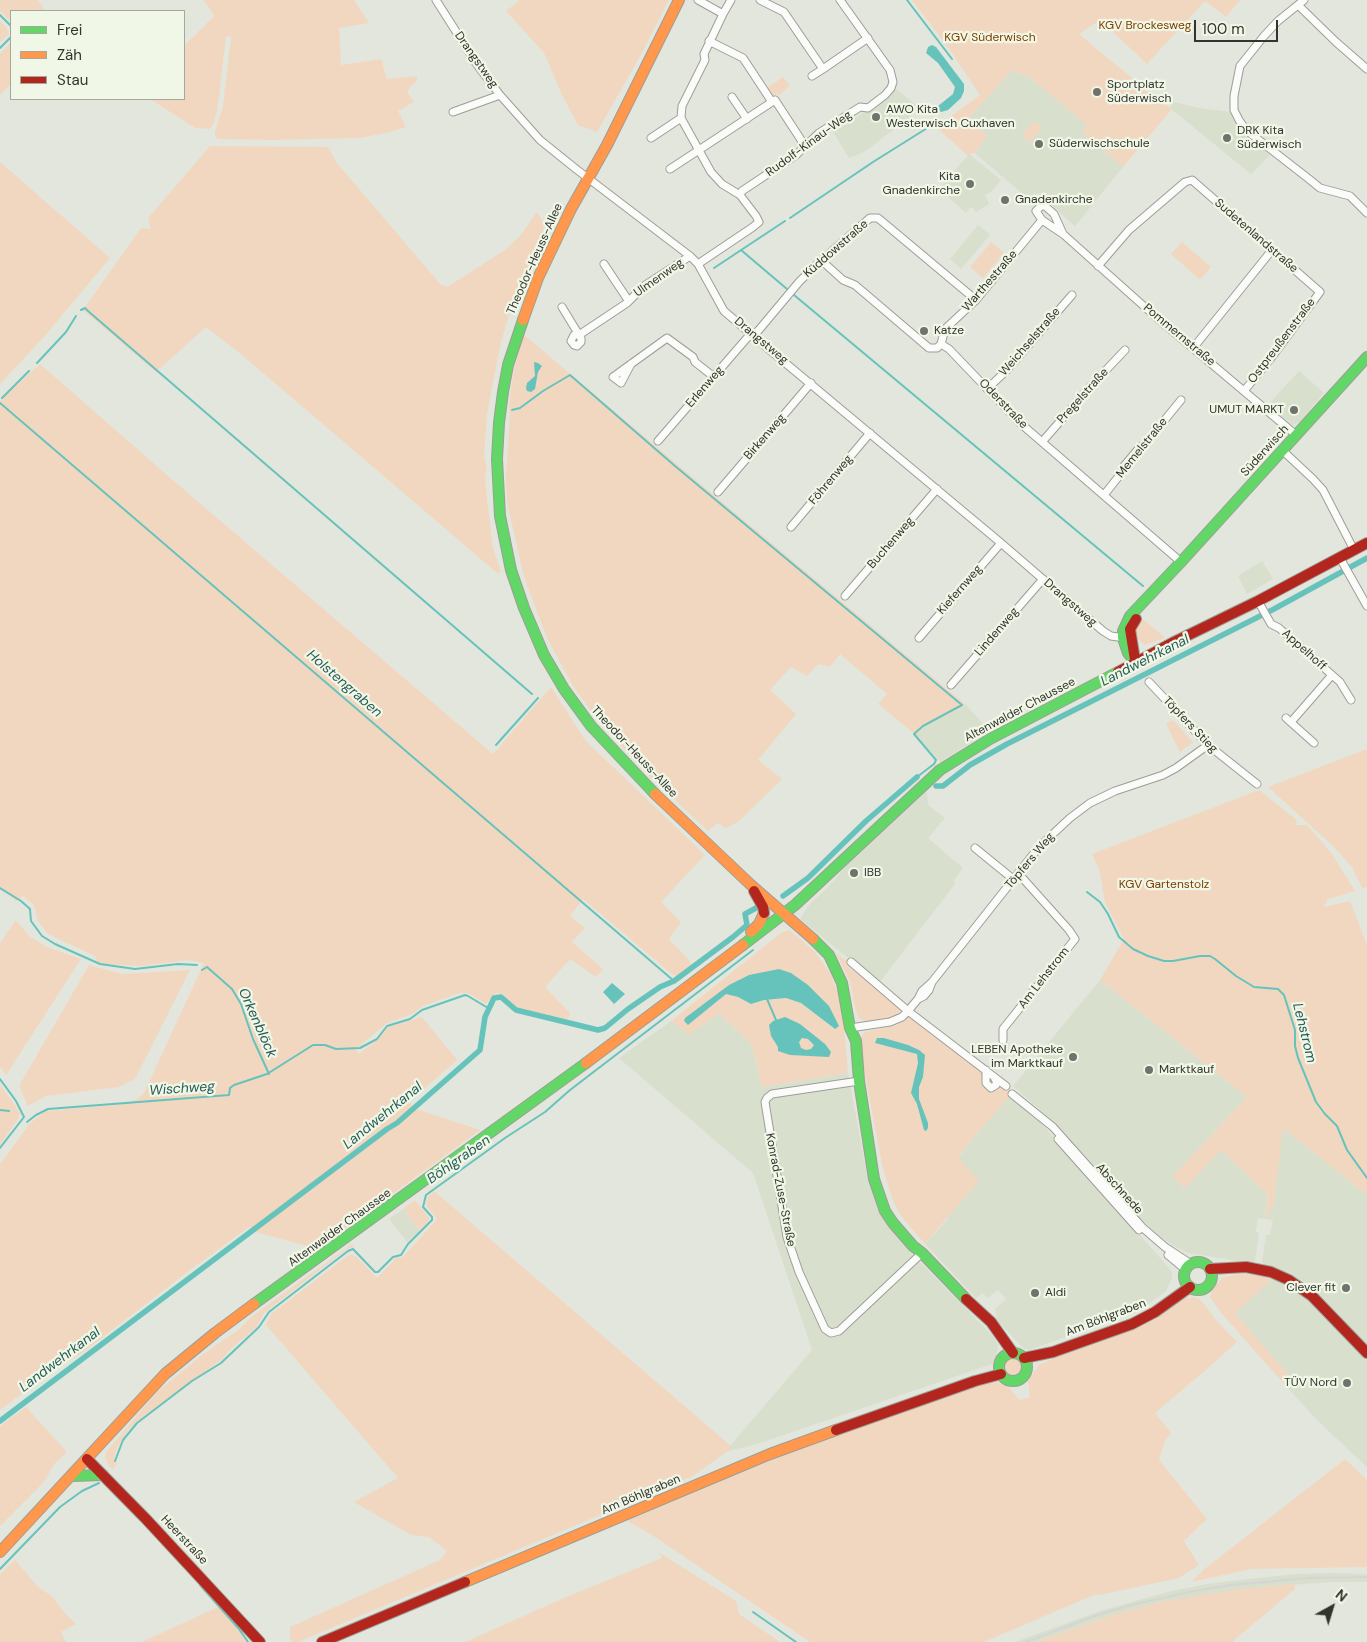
<!DOCTYPE html>
<html>
<head>
<meta charset="utf-8">
<style>
  body { margin:0 }
  #map { position:relative; width:1367px; height:1642px; overflow:hidden; background:#e3e6dc; font-family:"DM Sans",sans-serif }
  canvas { display:block }
  .legend { position:absolute; left:10px; top:10px; width:175px; height:90px; box-sizing:border-box; background:#f1f7e6; border:1px solid #a5a99c; margin:0; padding:6px 9px; list-style:none; font-size:15px; color:#32342e }
  .legend li { display:flex; align-items:center; gap:10px; height:25px }
  .legend b { width:25px; border:1px solid #a5a99c }
  .north { position:absolute; left:1307px; top:1582px; width:50px; height:50px; -webkit-text-stroke:4px #f1f7e6; paint-order:stroke; rotate:39deg; font-size:14px; font-weight:700; line-height:20px; text-align:center; color:#32342e }
  .north::after { content:''; display:block; margin:auto; width:18px; height:22px; background:#32342e; clip-path:polygon(50% 0,100% 100%,50% 72%,0 100%) }
  .scale { position:absolute; left:1194px; top:20px; width:84px; height:22px; box-sizing:border-box; border:2px solid #32342e; border-top:0; padding-left:6px; font-size:15px; line-height:18px; white-space:nowrap; color:#32342e; -webkit-text-stroke:4px #f1f7e6; paint-order:stroke }
</style>
</head>
<body>
<div id="map">
<canvas width="1367" height="1642"></canvas>
<ul class="legend">
<li><b style="height:6px;background:#63d668"></b>Frei</li>
<li><b style="height:6px;background:#ff974d"></b>Zäh</li>
<li><b style="height:6px;background:#b3261e"></b>Stau</li>
</ul>
<div class="north">N</div>
<div class="scale">100 m</div>
</div>
<script>
const g = document.querySelector('canvas').getContext('2d');
g.lineJoin = 'round';
function paint(path, color) { g.fillStyle = color; g.fill(path, 'evenodd'); }
const shape = rows => new Path2D(rows.map(r => 'M' + r).join(''));
function stroke(path, color, width, dash) { g.strokeStyle = color; g.lineWidth = width; g.lineCap = dash ? 'butt' : 'round'; g.setLineDash(dash || []); g.stroke(path); }
function drawText(font, color, halo, rows, align = 'center') {
  g.font = font + ' "DM Sans",sans-serif'; g.lineWidth = 4.5; g.setLineDash([]); g.textBaseline = 'middle'; g.strokeStyle = halo; g.fillStyle = color; for (const [text, x, y, turn = 0] of rows) {
    g.save(); g.translate(x, y); g.rotate((+turn || 0) * Math.PI / 180); g.textAlign = isNaN(turn) ? turn : align; if (halo) g.strokeText(text, 0, 0); g.fillText(text, 0, 0); g.restore();
  }
}
const built = shape([
  [1012,70,1032,79,1088,125,1082,132,1123,167,1075,226,1038,193,1031,201,975,153,987,136,967,120],
  [896,89,917,106,917,110,905,121,864,152,849,158,832,130,846,121,853,120],
  [1174,102,1199,108,1231,112,1236,123,1245,135,1270,155,1251,174,1170,108],
  [969,154,1001,180,991,192,985,195,989,204,976,212,971,207,966,213,939,189],
  [978,225,990,235,961,269,950,259],
  [1299,371,1324,393,1300,422,1292,425,1268,405],
  [1262,561,1273,579,1247,594,1238,576],
  [966,705,990,731,940,762,916,735,924,727],
  [927,791,928,805,945,818,928,838,963,868,954,880,955,884,879,983,800,919,808,906,833,882,845,867],
  [1100,980,1247,1097,1173,1176,1184,1188,1221,1150,1268,1195,1265,1217,1274,1203,1282,1127,1367,1195,1367,1345,1321,1296,1307,1284,1290,1273,1265,1266,1262,1262,1266,1235,1270,1235,1273,1220,1258,1218,1256,1232,1259,1233,1255,1261,1252,1263,1188,1253,1174,1246,1160,1236,1140,1218,1057,1125,1013,1086],
  [719,1013,752,1045,762,1087,848,1073,868,1181,879,1210,886,1222,910,1248,910,1252,993,1336,998,1345,997,1354,992,1364,757,1444,728,1451,731,1445,812,1350,753,1173,619,1058,671,1021,689,1034],
  [1010,1096,1040,1122,1060,1144,1168,1267,1172,1273,1172,1278,1166,1291,1139,1311,1029,1350,1023,1348,997,1320,995,1309,1006,1299,998,1290,987,1298,982,1293,976,1298,925,1244,948,1219,958,1159,973,1138],
  [403,1209,420,1231,407,1242,389,1219],
  [1272,1279,1279,1280,1297,1290,1310,1300,1355,1349,1367,1359,1367,1467,1320,1423,1285,1385,1292,1379,1234,1313],
  [1333,1573,1367,1574,1367,1582,1333,1582,1260,1587,1107,1617,1035,1642,1015,1642,1103,1610,1172,1591,1207,1584,1249,1579,1295,1574]
]);
const green = shape([
  [0,0,38,0,45,11,11,11,11,22,0,11],
  [204,0,354,0,369,23,339,28,341,65,381,59,387,79,416,76,418,79,407,91,414,102,398,111,406,127,387,133,359,138,273,140,218,139,215,136,215,132,223,106,231,36,226,37,217,112,213,125,209,129,195,128,150,99,184,99,184,46,214,16],
  [520,0,669,0,643,51,597,132,578,125,562,95,544,53,506,11],
  [912,0,1240,0,1226,17,1205,1,1147,64,1100,20,1079,34,1164,105,1165,104,1172,109,1123,167,1082,132,1087,125,1032,79,1012,70,968,119,987,136,975,153,967,155,936,127,980,95,950,50],
  [0,21,6,27,9,34,0,42],
  [11,42,11,84,0,95,0,54],
  [783,77,790,86,779,95,777,93,772,96,767,88],
  [1034,121,1042,128,1030,143,1022,135],
  [210,146,328,147,337,163,440,284,447,287,505,250,520,236,537,212,544,224,541,242,531,268,513,302,501,342,487,414,484,455,487,470,485,477,488,507,493,548,501,572,497,573,242,355,206,327,156,372,83,310,141,228,151,229,148,218],
  [0,162,110,258,43,338,0,384],
  [991,242,1004,253,983,278,970,267],
  [1182,242,1211,267,1200,280,1171,254],
  [523,334,716,497,966,705,924,727,916,735,878,704,887,694,840,654,830,667,818,664,807,676,791,667,770,690,796,714,758,760,782,779,738,822,726,828,718,823,708,831,644,771,597,719,573,686,547,638,524,577,507,502,506,476,510,413,509,405,513,375],
  [40,364,175,482,493,754,551,687,585,740,705,855,661,902,681,922,669,939,689,960,691,965,677,976,673,975,583,899,570,916,585,928,572,942,603,969,596,977,570,959,545,987,570,1013,570,1016,567,1019,521,1009,513,1006,504,995,497,993,492,996,486,1004,468,993,460,993,423,1006,412,1014,387,1023,356,1049,359,1054,376,1041,388,1027,422,1017,457,1060,409,1102,416,1109,480,1130,317,1249,256,1232,249,1227,186,1273,85,1351,50,1372,0,1410,0,1164,30,1123,46,1111,123,1104,136,1100,144,1093,204,963,188,960,142,966,98,964,95,956,48,934,38,921,34,905,23,896,16,901,0,888,0,400],
  [1142,618,1165,638,1145,645,1136,637,1134,632,1137,624],
  [1173,720,1193,742,1180,752,1166,724],
  [1367,749,1367,887,1362,888,1352,867,1334,847,1268,787],
  [1259,790,1297,820,1296,825,1307,825,1332,854,1355,891,1328,899,1324,907,1350,901,1367,945,1367,1195,1283,1128,1274,1203,1265,1219,1268,1195,1221,1150,1185,1188,1172,1177,1247,1097,1100,980,1124,939,1105,903,1100,872,1092,854],
  [16,920,29,936,47,947,81,959,6,1075,0,1067,0,943],
  [789,930,814,951,830,973,837,991,844,1027,848,1073,762,1087,752,1045,719,1013,689,1035,671,1021,781,933],
  [729,985,829,1006,834,1029,801,1003,786,998,764,1000,751,1004,738,997,726,994,707,1009],
  [836,953,849,963,847,966,899,1006,900,1012,894,1017,867,1022,860,1019,856,1011,850,982],
  [89,965,122,974,190,970,135,1079,119,1087,46,1096,28,1106,19,1086],
  [911,1016,982,1071,983,1084,993,1092,1000,1083,1010,1091,1010,1096,973,1138,958,1158,979,1181,925,1244,901,1216,893,1201,883,1169,859,1043,862,1035,865,1032,898,1025],
  [0,1084,20,1113,18,1119,0,1145],
  [434,1191,731,1446,728,1451,693,1476,298,1642,292,1642,290,1637,290,1627,440,1560,447,1551,429,1537,411,1535,354,1502,398,1478,266,1325,271,1314,350,1254,357,1257,377,1278,396,1258,403,1257,437,1219,426,1205,428,1197],
  [415,1200,430,1219,420,1231,403,1209],
  [352,1244,354,1247,347,1249,264,1313,257,1327,234,1346,221,1360,136,1422,125,1434,116,1451,114,1458,114,1461,117,1462,116,1466,113,1469,109,1466,105,1458,106,1452,157,1392,202,1355,237,1331,251,1317],
  [1239,1274,1257,1275,1272,1279,1235,1313,1292,1379,1285,1385,1222,1314,1210,1297,1212,1291,1220,1280,1223,1277],
  [1194,1297,1199,1299,1205,1305,1215,1319,1237,1342,1207,1369,1155,1413,1171,1433,1164,1443,1159,1460,1207,1519,1184,1541,1199,1565,1179,1578,1100,1595,1096,1594,984,1642,810,1642,652,1535,631,1523,627,1520,760,1463,971,1387,997,1382,1010,1388,1019,1400,1030,1397,1028,1381,1039,1365,1060,1356,1137,1328,1156,1318,1183,1299],
  '1004 1366a9 9 0 1 1 18 0a9 9 0 1 1-18 0Z',
  [26,1407,67,1452,55,1463,44,1482,0,1526,0,1426],
  [1345,1459,1367,1480,1367,1567,1251,1569,1191,1582,1202,1571],
  [658,1552,736,1601,739,1614,780,1642,465,1642,564,1598,662,1558],
  [15,1560,38,1587,53,1597,64,1612,76,1624,61,1632,66,1642,0,1642,0,1574],
  [1295,1584,1295,1589,1232,1642,1035,1642,1107,1617,1160,1602,1239,1589],
  [218,1607,240,1632,246,1642,142,1642]
]);
const water = shape([
  [932,45,936,47,964,84,964,91,961,98,948,110,941,112,938,109,938,106,953,94,955,87,938,63,926,53,928,47],
  [534,362,538,363,542,366,538,372,535,389,531,392,527,391,526,388,527,383,535,376],
  [779,969,791,973,808,985,829,1006,839,1026,835,1029,801,1003,786,998,764,1000,751,1004,738,997,726,994,688,1025,684,1021,685,1018,729,985,749,975],
  [612,983,625,994,614,1004,603,992],
  [785,1017,800,1024,825,1044,831,1052,829,1057,790,1055,778,1051,778,1047,771,1036,769,1025,773,1021],
  [802,1038,808,1039,814,1045,811,1049,806,1050,801,1048,799,1042],
  [877,1038,884,1038,908,1045,919,1050,925,1055,923,1077,919,1087,919,1099,928,1123,928,1128,926,1131,924,1130,917,1104,911,1093,918,1063,917,1054,875,1043]
]);
const stream = shape([
  [907,0,952,59],
  [0,15,11,26],
  [0,48,11,37],
  [790,218,873,162,932,125],
  [741,250,787,289],
  [714,268,785,221],
  [794,295,1143,586],
  [81,310,85,308,88,311,532,694],
  [37,363,66,332,76,316],
  [2,398,29,371],
  [0,403,674,981],
  [512,410,520,408,543,391,570,375,675,466,962,705,923,726,914,734,936,760,934,764,917,777],
  [496,745,538,698],
  [0,888,21,901,30,909,31,921,42,936,55,944,100,964,135,969,178,964,197,965],
  [1087,892,1100,902,1108,914,1119,937,1133,949,1148,956,1164,961,1173,961,1200,956,1210,956,1215,959,1236,976,1254,987,1278,989,1284,995,1295,1030,1295,1046,1298,1058,1316,1102,1325,1114,1337,1126,1347,1150,1367,1178],
  [202,970,207,967,232,989,241,1004,253,1039,269,1074],
  [767,999,776,1020],
  [0,1079,16,1101,24,1117,0,1148],
  [0,1110,9,1111],
  [27,1122,36,1115,48,1109,229,1095,230,1088,234,1085,267,1074,313,1045,325,1045,336,1049,360,1048,377,1039,387,1026,410,1019,422,1010,465,995,468,996,488,1008],
  [115,1461,123,1440,137,1423,192,1381,221,1363,259,1327,269,1312,348,1251,353,1249,375,1272,378,1272,393,1257,401,1255,408,1244,432,1220,432,1217,423,1207,426,1195,505,1138,545,1112,570,1090,753,950],
  [0,1569,60,1507,82,1491,99,1483],
  [200,1585,239,1629,248,1642],
  [753,1612,796,1642]
]);
const canal = shape([
  [936,786,943,786,970,765,1007,744,1274,609,1367,558],
  [783,896,808,878,866,821,917,777],
  [0,1421,387,1129,397,1123,480,1050,485,1017,494,998,501,997,516,1010,598,1030,605,1028,628,1009,660,987,674,981,733,937,747,925,745,914,756,908]
]);
const street = shape([
  [436,0,478,66,500,95,540,140,576,169,690,256,698,264,724,311,771,351,1001,543,1103,631,1111,636,1125,638],
  [698,0,723,14,704,54,705,60,682,106,681,118,711,172,722,184,740,195,756,216,759,222,753,227,698,264],
  [760,0,784,12,823,69,868,38],
  [1304,0,1278,21,1264,36,1240,66,1234,96,1234,110,1239,120,1246,130,1309,179,1320,188,1350,196,1367,213],
  [1298,5,1336,42,1367,69],
  [723,14,731,0],
  [709,41,743,58,772,102],
  [812,76,823,69],
  [732,97,747,119],
  [453,112,500,95],
  [651,138,681,118],
  [670,169,775,100,805,146],
  [740,195,742,191,796,155,819,133,860,107,868,108,885,95,891,88,893,82,890,70,840,0],
  [1063,234,1054,214,1045,206,1041,206,1036,211,1042,220,1063,234,1156,317,1296,435],
  [822,261,843,280,855,285,929,348,937,348,941,344,949,349,1020,423,1181,562],
  [604,264,628,300],
  [1098,266,1129,230,1185,182,1192,180,1320,292,1271,358,1244,391],
  [562,307,579,335,581,338,581,342,577,346,574,345,571,341,574,335,579,335,627,303,644,286,690,256],
  [941,344,945,329,976,300,1042,220],
  [1194,347,1272,250],
  [631,364,621,383,613,377,667,338,693,357,695,362,714,377],
  [987,389,1006,371,1072,295],
  [658,441,747,338,758,331,799,282,814,267,870,218,878,218,976,300],
  [1042,442,1090,387,1125,350],
  [1282,450,1313,479,1323,490,1354,550],
  [718,492,811,383],
  [1104,495,1123,471,1124,466,1140,447,1145,444,1181,400],
  [791,527,870,433],
  [1340,558,1367,606],
  [845,596,937,489],
  [1258,601,1271,624,1279,628,1340,682,1351,700],
  [919,638,1001,543],
  [1149,682,1208,745,1257,784],
  [951,685,1043,579],
  [1286,718,1314,743],
  [1291,722,1332,675],
  [975,848,1013,879],
  [851,962,908,1011,1006,1086],
  [918,999,924,996,929,990,932,982],
  [850,1028,890,1022,902,1017,908,1011,918,999,922,991,932,982,1039,847,1070,818,1090,803,1115,791,1163,775,1176,768,1208,745],
  [1003,1040,1003,1029,1075,939,1069,930,1018,873],
  [986,1070,986,1083,991,1088,996,1085,997,1083,994,1077],
  [859,1081,772,1094,767,1098,765,1102,787,1237,799,1272,825,1329,831,1333,839,1331,922,1253],
  [1012,1094,1053,1127,1143,1228,1165,1247,1191,1264],
  [1058,1139,1139,1230],
  [1168,1255,1186,1270]
]);
const fast = shape([
  [523,320,508,365,503,392,499,423,497,459,500,516,511,570,524,608,544,655,564,689,591,726,655,794],
  [1136,663,1128,653,1123,638,1123,631,1130,616,1181,562,1367,357],
  [813,939,829,955,842,983,850,1028,856,1041,859,1081,874,1179,885,1211,893,1223,913,1246,922,1253,966,1299],
  [743,945,795,905,940,770,990,739,1118,672],
  '1184 1276a14 14 0 1 1 28 0a14 14 0 1 1-28 0Z',
  [254,1304,586,1063],
  '999 1367a14 14 0 1 1 28 0a14 14 0 1 1-28 0Z',
  [72,1476,103,1475]
]);
const slow = shape([
  [523,320,538,278,571,209,607,145,679,0],
  [655,794,751,885,813,939],
  [751,932,759,924,764,913],
  [586,1063,743,945],
  [0,1552,165,1374,215,1333,254,1304],
  [465,1582,770,1454,836,1430]
]);
const jam = shape([
  [1135,660,1130,629,1136,619],
  [1118,672,1172,643,1258,601,1367,543],
  [754,891,763,907,764,913],
  [1210,1269,1246,1267,1271,1272,1289,1280,1312,1296,1367,1353],
  [966,1299,991,1322,1013,1353],
  [1024,1358,1053,1352,1132,1324,1155,1312,1190,1287],
  [836,1430,975,1381,1001,1374],
  [87,1459,146,1519,260,1642],
  [322,1642,465,1582]
]);
const rail = shape([
  [1026,1642,1095,1616,1131,1605,1194,1591,1231,1585,1308,1578,1367,1577]
]);
const markers = [
  [1097,92,5,"#70726b"],
  [876,117,5,"#70726b"],
  [1227,138,5,"#70726b"],
  [1039,144,5,"#70726b"],
  [970,184,5,"#70726b"],
  [1005,200,5,"#70726b"],
  [924,331,5,"#70726b"],
  [1294,410,5,"#70726b"],
  [854,873,5,"#70726b"],
  [1073,1057,5,"#70726b"],
  [1149,1070,5,"#70726b"],
  [1346,1288,5,"#70726b"],
  [1035,1293,5,"#70726b"],
  [1347,1383,5,"#70726b"]
];
const parkNames = [
  ["KGV Brockesweg",1145,26],
  ["KGV Süderwisch",990,38],
  ["KGV Gartenstolz",1164,885]
];
const streetNames = [
  ["Drangstweg",476,60,55],
  ["Rudolf-Kinau-Weg",809,144,-36],
  ["Sudetenlandstraße",1256,236,41],
  ["Küddowstraße",836,249,-41],
  ["Theodor-Heuss-Allee",535,259,-66],
  ["Ulmenweg",659,278,-35],
  ["Warthestraße",990,281,-49],
  ["Pommernstraße",1179,335,40],
  ["Drangstweg",761,341,40],
  ["Ostpreußenstraße",1282,341,-53],
  ["Weichselstraße",1030,342,-49],
  ["Erlenweg",705,387,-49],
  ["Pregelstraße",1083,396,-48],
  ["Oderstraße",1003,404,46],
  ["Birkenweg",765,437,-49],
  ["Memelstraße",1142,448,-51],
  ["Süderwisch",1265,451,-48],
  ["Föhrenweg",831,480,-50],
  ["Buchenweg",891,543,-49],
  ["Kiefernweg",960,590,-49],
  ["Drangstweg",1070,603,41],
  ["Lindenweg",997,632,-49],
  ["Appelhoff",1304,650,42],
  ["Altenwalder Chaussee",1020,710,-28],
  ["Töpfers Stieg",1190,725,46],
  ["Theodor-Heuss-Allee",634,752,47],
  ["Töpfers Weg",1030,861,-50],
  ["Am Lehstrom",1044,978,-52],
  ["Abschnede",1119,1189,48],
  ["Konrad-Zuse-Straße",780,1190,79],
  ["Altenwalder Chaussee",340,1228,-36],
  ["Am Böhlgraben",1106,1318,-21],
  ["Am Böhlgraben",641,1495,-23],
  ["Heerstraße",184,1540,47]
];
const poiNames = [
  ["Sportplatz",1107,85],
  ["Süderwisch",1107,99],
  ["AWO Kita",886,110],
  ["Westerwisch Cuxhaven",886,124],
  ["DRK Kita",1237,131],
  ["Süderwisch",1237,145],
  ["Süderwischschule",1049,144],
  ["Kita",960,177,"right"],
  ["Gnadenkirche",960,191,"right"],
  ["Gnadenkirche",1015,200],
  ["Katze",934,331],
  ["UMUT MARKT",1284,410,"right"],
  ["IBB",864,873],
  ["LEBEN Apotheke",1063,1050,"right"],
  ["im Marktkauf",1063,1064,"right"],
  ["Marktkauf",1159,1070],
  ["Clever fit",1336,1288,"right"],
  ["Aldi",1045,1293],
  ["TÜV Nord",1337,1383,"right"]
];
const waterNames = [
  ["Landwehrkanal",1145,661,-27],
  ["Holstengraben",344,684,41],
  ["Orkenblöck",257,1023,66],
  ["Lehstrom",1304,1033,76],
  ["Wischweg",182,1089,-4],
  ["Landwehrkanal",383,1116,-39],
  ["Böhlgraben",459,1160,-35],
  ["Landwehrkanal",60,1360,-37]
];
paint(built, '#d8dfcd');
paint(green, '#f2d7c0');
paint(water, '#66c3bc');
stroke(stream, '#66c3bc', 2);
stroke(canal, '#66c3bc', 5.5);
stroke(street, '#9c9e97', 9);
stroke(fast, '#9c9e97', 12);
stroke(slow, '#9c9e97', 12);
stroke(jam, '#9c9e97', 12);
stroke(street, '#fbfbfa', 7);
stroke(fast, '#63d668', 10);
stroke(slow, '#ff974d', 10);
stroke(jam, '#b3261e', 10);
stroke(rail, '#d5d5d3', 2);
for (const [x, y, r, color] of markers) { const dot = new Path2D(); dot.arc(x, y, r, 0, 2 * Math.PI); g.fillStyle = color; g.fill(dot); stroke(dot, '#f1f7e6', 2); }
drawText('12px', '#803d00', '#f1f7e6', parkNames);
drawText('12px', '#32342e', '#f1f7e6', streetNames);
drawText('12px', '#32342e', '#f1f7e6', poiNames, 'left');
drawText('italic 14px', '#275c59', '#f1f7e6', waterNames);
</script>
</body>
</html>
